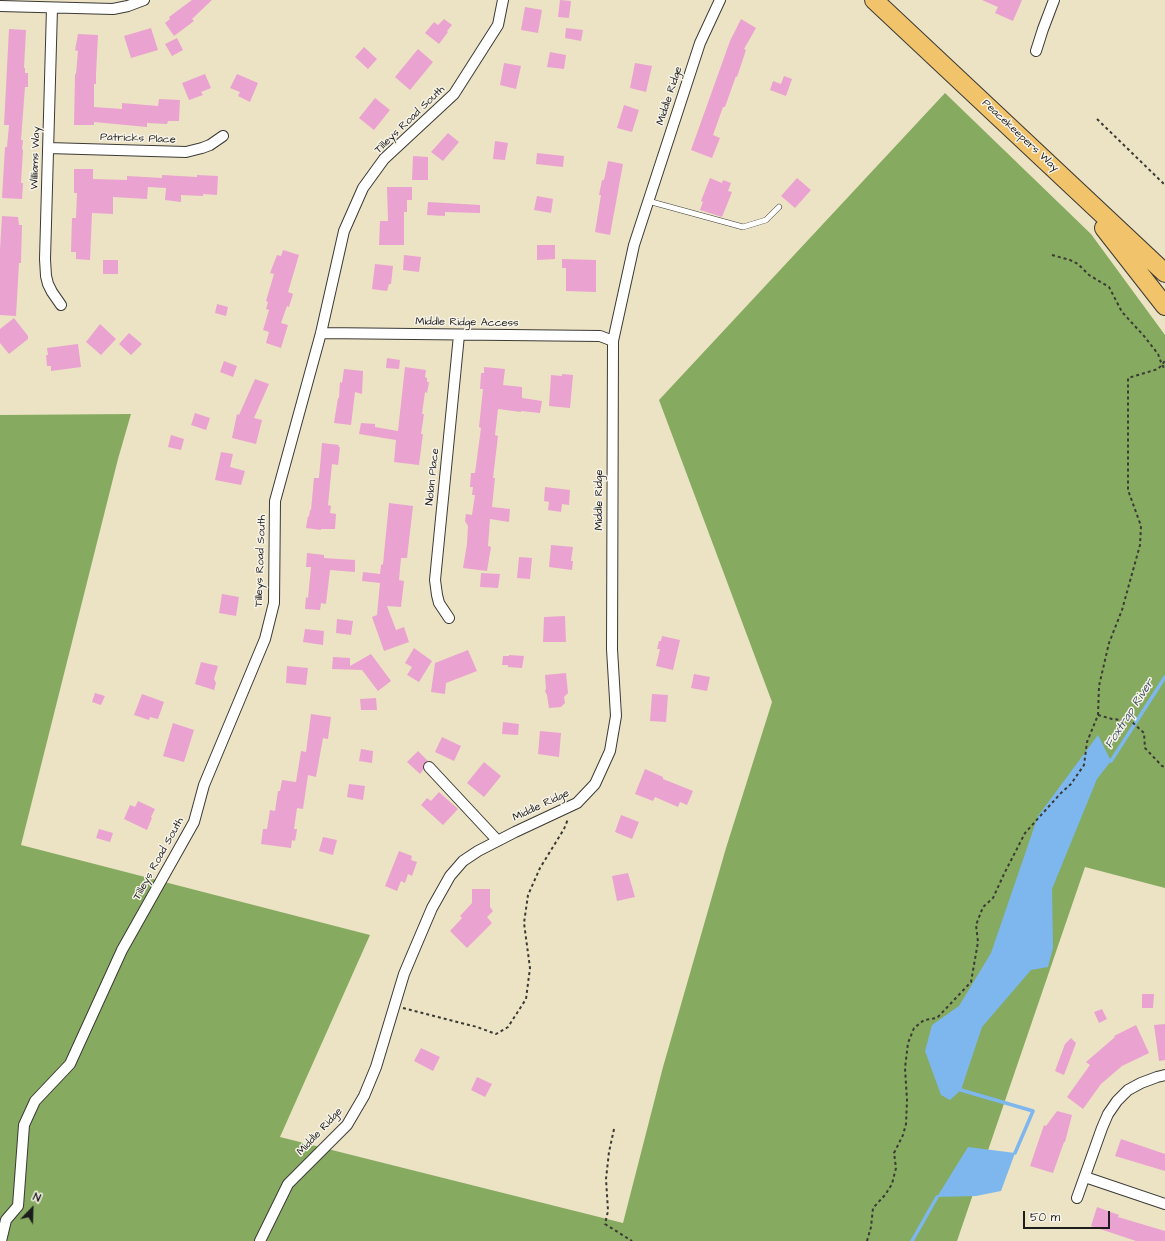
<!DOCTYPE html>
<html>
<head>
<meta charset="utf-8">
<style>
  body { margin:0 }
  #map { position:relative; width:1165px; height:1241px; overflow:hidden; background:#ece3c4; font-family:"Architects Daughter",sans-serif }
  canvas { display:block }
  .north { position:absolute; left:12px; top:1189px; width:40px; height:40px; -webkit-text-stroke:3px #f7f3e8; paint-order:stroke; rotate:23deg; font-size:11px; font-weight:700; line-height:16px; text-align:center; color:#1c1c1c }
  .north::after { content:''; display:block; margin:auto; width:14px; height:18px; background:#1c1c1c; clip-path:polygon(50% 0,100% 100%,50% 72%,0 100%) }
  .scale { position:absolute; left:1023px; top:1211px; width:87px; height:18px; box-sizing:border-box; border:2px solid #1c1c1c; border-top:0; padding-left:5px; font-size:12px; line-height:14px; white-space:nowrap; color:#1c1c1c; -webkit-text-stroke:3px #f7f3e8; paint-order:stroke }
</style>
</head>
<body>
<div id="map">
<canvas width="1165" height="1241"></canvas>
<div class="north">N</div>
<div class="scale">50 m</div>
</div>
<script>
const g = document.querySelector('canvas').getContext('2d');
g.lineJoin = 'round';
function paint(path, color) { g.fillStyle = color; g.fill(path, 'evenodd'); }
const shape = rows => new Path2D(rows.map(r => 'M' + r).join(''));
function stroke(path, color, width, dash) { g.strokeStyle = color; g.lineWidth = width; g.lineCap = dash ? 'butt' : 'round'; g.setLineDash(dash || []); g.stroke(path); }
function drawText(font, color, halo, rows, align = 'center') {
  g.font = font + ' "Architects Daughter",sans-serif'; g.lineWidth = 3; g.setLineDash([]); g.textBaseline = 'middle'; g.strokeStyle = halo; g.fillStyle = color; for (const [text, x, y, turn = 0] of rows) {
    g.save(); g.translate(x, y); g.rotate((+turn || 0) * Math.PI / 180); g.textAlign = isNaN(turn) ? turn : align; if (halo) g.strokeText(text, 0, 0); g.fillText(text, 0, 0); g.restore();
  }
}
const forest = shape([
  [945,93,1091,234,1165,335,1165,888,1085,867,957,1241,0,1241,0,415,131,414,118,459,21,845,370,935,280,1137,623,1223,663,1067,726,848,772,702,659,400]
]);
const water = shape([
  [1098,735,1111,761,1097,779,1052,889,1053,948,1048,967,1031,970,982,1027,961,1090,950,1100,941,1095,925,1051,932,1025,959,1006,991,953,1038,816],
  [968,1147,1015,1153,1001,1191,976,1196,937,1197]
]);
const stream = shape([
  [1111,761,1165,677],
  [961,1090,1033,1111,1015,1153],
  [912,1241,937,1197]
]);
const building = shape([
  [192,0,212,0,192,19,194,21,174,36,165,23,170,19,169,17],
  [560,0,571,1,569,18,558,17],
  [982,0,1022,0,1013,21,995,13,998,7],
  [525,7,542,10,538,33,521,30],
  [444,19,452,25,447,31,448,32,439,44,425,33,434,22,438,25],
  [741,19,756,28,744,49,746,50,737,77,736,76,725,107,723,107,713,135,720,138,712,158,691,150,730,41],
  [151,28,158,50,131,58,124,36],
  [566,28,583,30,581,41,565,38],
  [9,29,26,30,24,68,25,68,25,73,28,73,28,87,25,87,21,140,23,140,22,149,23,150,21,183,23,183,22,199,2,198,5,147,7,147,9,125,4,125],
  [78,34,98,35,96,74,96,84,94,84,94,107,122,109,122,103,158,106,159,99,180,100,179,121,168,121,167,124,147,123,147,127,94,122,94,125,74,125,75,74,76,74,78,51,75,50],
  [177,38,183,50,172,56,165,44],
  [364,47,377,59,368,69,355,57],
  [418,49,433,62,410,90,395,77],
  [550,52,566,55,564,69,547,67],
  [504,63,521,66,516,89,500,85],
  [635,63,652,66,646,92,630,88],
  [205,74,211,88,201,92,203,95,189,100,182,83],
  [237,74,258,83,250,102,238,96,240,92,230,88],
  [784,76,792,79,786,96,770,90,773,81,781,84],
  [375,98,390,110,374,130,359,118],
  [624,105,639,110,632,132,617,128],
  [448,133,459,142,443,161,431,152],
  [495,141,508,143,505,160,493,159],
  [537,153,564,156,563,167,536,164],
  [413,156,428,157,428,180,412,180],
  [608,161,623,164,610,235,595,232,601,195,599,195,602,180,604,180],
  [74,169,93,169,93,179,127,180,127,176,162,178,162,175,197,177,197,175,218,176,217,195,203,194,203,196,181,195,181,202,165,200,166,188,148,187,147,199,113,197,113,214,92,213,90,260,76,259,76,252,71,252,72,218,76,218,77,193,74,193],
  [710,178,722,183,723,180,731,183,728,191,732,192,722,217,700,210,703,202,701,201],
  [797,178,811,190,795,208,781,196],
  [387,187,412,187,412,200,407,200,407,212,404,212,404,245,379,245,380,221,388,221],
  [537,196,553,199,551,213,534,210],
  [428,202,480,205,480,213,445,212,445,216,427,215],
  [2,216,18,217,19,225,22,225,21,263,19,263,16,316,0,315,0,250],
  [537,245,555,245,555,259,537,260],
  [283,250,299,255,288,292,293,294,289,307,287,306,281,323,288,325,281,348,266,343,269,332,263,330,269,310,266,309,268,302,266,301,274,274,270,273,277,255,281,256],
  [404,255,421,257,419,272,403,270],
  [562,259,596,260,596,292,566,291,566,268,562,268],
  [103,260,118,260,118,274,103,274],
  [375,264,393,266,391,284,389,284,387,291,372,289],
  [217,304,228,307,226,316,215,313],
  [14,318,28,336,28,339,9,354,0,343,0,329],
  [100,324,116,339,101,355,86,342],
  [129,333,142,344,131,355,119,344],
  [78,344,81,367,51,371,51,366,47,366,46,355,48,355,47,348],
  [387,358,400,360,399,369,386,368],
  [224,361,237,366,233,377,220,372],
  [405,367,426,370,425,377,427,378,427,382,429,382,427,393,425,392,422,414,424,414,421,434,423,434,419,465,394,462,396,440,359,434,361,423,375,424,375,427,398,431],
  [484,367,505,369,503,385,522,387,522,398,542,401,540,413,521,411,521,412,498,409,495,435,498,436,493,478,495,478,492,507,510,509,509,522,490,519,488,546,491,547,487,571,463,568,467,544,468,526,465,521,466,514,472,515,475,495,472,495,473,487,470,487,471,473,475,473,481,428,479,427,483,389,480,389,481,373,484,373],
  [344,369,363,371,362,394,355,392,351,425,334,423,338,398,339,398,340,382,342,383],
  [562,374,573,375,570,408,549,406,551,375,562,376],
  [255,379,269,384,254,418,262,420,256,444,232,438,237,414,239,415],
  [195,413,210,418,206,430,191,425],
  [171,435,184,439,181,450,168,447],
  [322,443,339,445,338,447,340,447,338,465,332,464,328,505,331,506,330,513,336,514,335,529,321,529,321,530,306,528,308,516,309,517,310,510,311,510,314,478,319,478],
  [221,452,233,454,230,467,245,471,241,485,215,480],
  [545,487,570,490,569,505,562,504,561,512,548,510,549,502,544,501],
  [389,503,413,506,407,558,401,558,399,580,404,581,401,607,387,606,396,630,404,627,409,642,384,651,372,617,377,615,380,583,362,581,363,572,380,574,381,565,383,564],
  [551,545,573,547,571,561,573,561,572,570,549,567],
  [307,553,324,555,324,558,355,560,355,572,330,570,326,604,321,603,320,610,305,609,306,597,308,598,311,567,306,567],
  [519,557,532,558,530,579,517,578],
  [481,573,500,574,498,588,480,587],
  [222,594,239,597,236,616,219,613],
  [565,616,566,642,543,642,544,617],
  [337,619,353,621,351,635,336,633],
  [305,629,324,631,323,645,303,642],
  [662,636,680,640,673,670,656,666,660,649,657,649,659,641,661,641],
  [414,648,432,661,419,682,407,675,412,667,405,663],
  [468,650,477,671,446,683,445,694,431,692,435,663],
  [371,654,391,681,378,691,362,670,332,669,333,657,350,658,350,666],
  [509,655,524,656,522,668,508,667,508,665,502,665,503,656,509,656],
  [201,662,218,666,214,679,216,683,214,690,195,684],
  [287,666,308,668,306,685,286,683],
  [566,673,568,693,564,697,565,703,561,707,549,708,547,695,545,691,546,689,545,675],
  [694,674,710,677,707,691,691,688],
  [95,693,105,696,101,705,92,702],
  [142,694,164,702,158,719,150,717,149,720,134,715],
  [652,694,668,695,666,722,650,721],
  [376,698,377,710,361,710,360,699],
  [311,714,331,717,328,739,323,738,316,777,308,775,303,809,297,808,294,829,297,829,295,841,292,840,291,848,261,844,263,829,267,829,270,810,275,811,278,791,280,791,282,780,296,782,301,751,306,752],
  [503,722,519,724,518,735,502,734],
  [173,723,194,730,184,762,163,756],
  [540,731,561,733,559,757,538,754],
  [442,737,461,746,454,761,435,752],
  [361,749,373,751,372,763,359,761],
  [418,751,428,761,423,765,423,770,420,774,407,762],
  [484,762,501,776,484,797,467,783],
  [645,769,663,777,663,779,693,791,687,805,680,802,678,807,655,797,653,801,635,794],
  [349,784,365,786,363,800,347,797],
  [439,792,458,809,443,825,421,805,427,798,431,801],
  [138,801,155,809,151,817,152,818,147,830,124,819,130,805,135,807],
  [621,815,639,822,632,839,615,832],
  [99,829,113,833,110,842,96,838],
  [323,837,337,840,333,855,319,851],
  [399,851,412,856,411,860,417,862,412,876,408,874,405,883,401,881,397,891,385,886],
  [628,873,635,897,617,901,612,876],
  [472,889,490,889,490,907,493,911,487,917,492,923,467,948,450,931,462,918,460,916,472,903],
  [1142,994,1154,994,1153,1008,1142,1008],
  [1102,1009,1107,1019,1099,1023,1094,1012],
  [1165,1024,1165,1060,1159,1061,1154,1025],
  [1136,1025,1149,1053,1122,1066,1101,1084,1083,1109,1067,1097,1090,1065,1086,1062,1115,1037,1114,1036],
  [1071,1038,1076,1043,1064,1075,1055,1071,1065,1044],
  [421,1048,440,1057,433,1071,414,1061],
  [477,1077,492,1084,485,1097,471,1090],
  [1057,1111,1072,1115,1065,1142,1064,1142,1053,1173,1030,1166,1044,1125,1046,1126],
  [1121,1139,1165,1154,1165,1171,1115,1156],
  [1097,1207,1119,1215,1118,1217,1165,1231,1165,1241,1136,1241,1091,1226]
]);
const path = shape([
  [1097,119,1165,185],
  [1052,255,1070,260,1078,264,1089,275,1109,287,1122,312,1144,336,1158,354,1162,365,1165,369],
  [1098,715,1112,719,1131,721,1144,733,1145,748,1162,766,1165,767],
  [403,1008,477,1027,496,1034,508,1027,526,999,530,968,524,923,528,895,540,868,564,829,568,819],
  [614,1129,609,1152,606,1179,608,1211,605,1224,632,1241],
  [867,1241,871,1227,873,1208,885,1195,892,1184,896,1168,894,1153,903,1135,906,1124,907,1100,905,1068,908,1043,914,1028,924,1020,937,1018,971,982,978,942,976,925,983,907,993,898,1004,874,1025,833,1060,794,1071,784,1084,765,1087,742,1098,715,1099,686,1109,643,1122,610,1140,545,1141,526,1128,490,1128,378,1158,369,1165,361]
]);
const lane = shape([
  [648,201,743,227,766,220,779,207]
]);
const street = shape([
  [0,6,113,9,128,6,144,0],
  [52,8,45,259,46,276,48,284,52,292,61,305],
  [1036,51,1043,29,1054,0],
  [48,148,186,152,202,148,210,145,223,136],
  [321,333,600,336,613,341],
  [449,618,439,603,437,595,435,580,459,335],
  [429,767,497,840],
  [1085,1177,1165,1204],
  [1077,1198,1102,1128,1108,1114,1117,1101,1128,1090,1141,1083,1157,1077,1165,1075],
  [1,1241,6,1220,18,1206,24,1125,35,1101,70,1064,122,950,194,822,204,785,265,639,274,603,275,501,321,333,344,231,363,188,384,159,454,94,498,25,503,0],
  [260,1241,288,1184,347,1125,364,1096,376,1067,404,974,412,955,432,908,450,876,463,861,478,851,515,832,577,803,595,784,610,751,616,716,612,649,613,341,634,245,700,43,720,0]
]);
const highway = shape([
  [874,0,1165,273],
  [1104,228,1165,306]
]);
const streetNames = [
  ["Middle Ridge",670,96,-72],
  ["Tilleys Road South",410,120,-44],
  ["Peacekeepers Way",1020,136,43],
  ["Patricks Place",138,139,2],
  ["Williams Way",36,158,-88],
  ["Middle Ridge Access",467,323,1],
  ["Nolan Place",433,477,-84],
  ["Middle Ridge",600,500,-90],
  ["Tilleys Road South",261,561,-88],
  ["Middle Ridge",541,806,-25],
  ["Tilleys Road South",159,859,-61],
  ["Middle Ridge",320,1132,-47]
];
const waterNames = [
  ["Foxtrap River",1130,714,-57]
];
paint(forest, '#86ab60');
paint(water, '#7db7ee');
stroke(stream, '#7db7ee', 3.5);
paint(building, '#eaa2d0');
stroke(lane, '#3b3a35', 6);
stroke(street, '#3b3a35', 12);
stroke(highway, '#3b3a35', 20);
stroke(path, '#3b3a35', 2, [3, 3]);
stroke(lane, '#fff', 5);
stroke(street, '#fff', 10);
stroke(highway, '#f1c36a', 18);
drawText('11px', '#1c1c1c', '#f7f3e8', streetNames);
drawText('italic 12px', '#3e5266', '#f7f3e8', waterNames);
</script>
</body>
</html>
